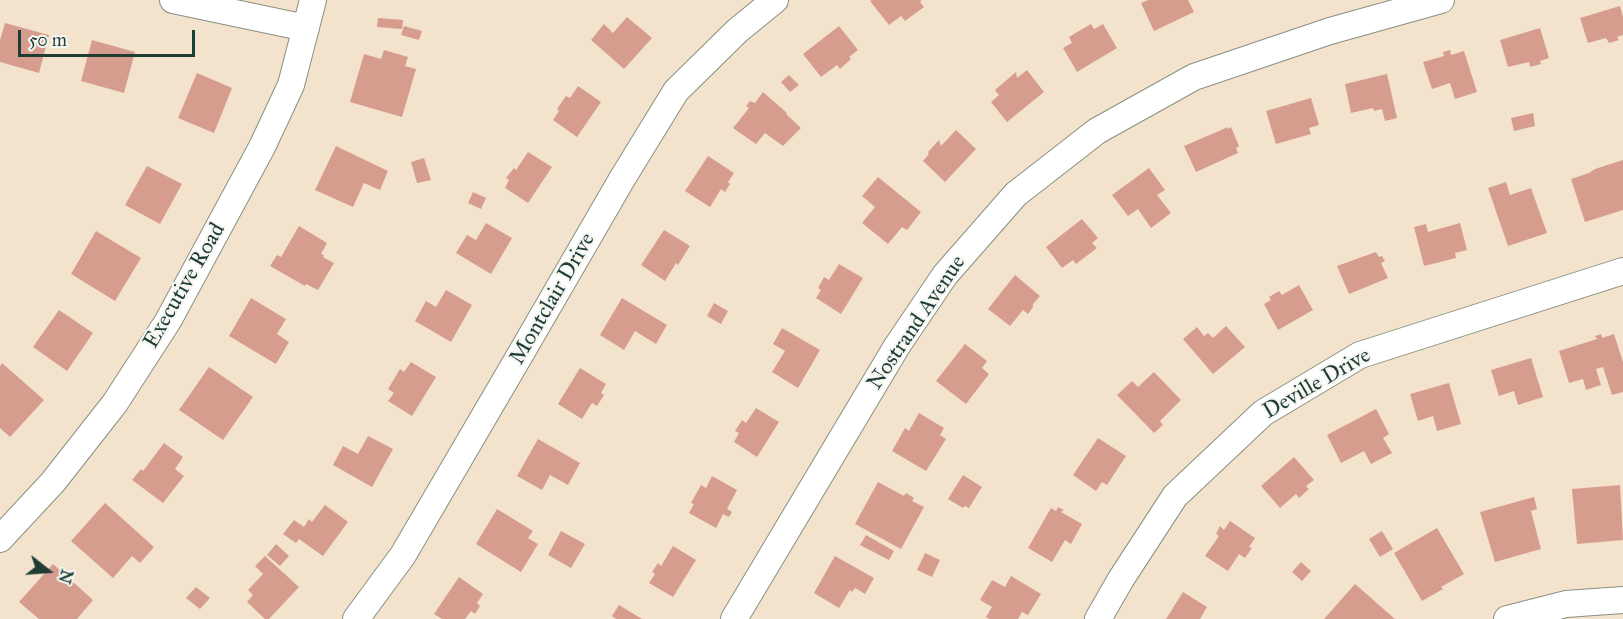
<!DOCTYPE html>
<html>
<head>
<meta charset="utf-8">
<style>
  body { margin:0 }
  #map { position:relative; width:1623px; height:619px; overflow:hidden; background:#f3e3cd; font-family:"IM FELL Great Primer",serif }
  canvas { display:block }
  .north { position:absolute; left:18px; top:541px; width:60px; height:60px; -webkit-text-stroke:4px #f6f6f2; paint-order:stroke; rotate:107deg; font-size:16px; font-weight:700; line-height:24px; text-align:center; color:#1f3d34 }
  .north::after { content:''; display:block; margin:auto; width:21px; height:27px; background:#1f3d34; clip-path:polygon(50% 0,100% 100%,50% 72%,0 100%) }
  .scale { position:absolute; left:18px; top:30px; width:177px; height:27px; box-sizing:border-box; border:3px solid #1f3d34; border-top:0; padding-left:8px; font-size:18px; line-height:21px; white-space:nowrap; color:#1f3d34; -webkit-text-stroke:4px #f6f6f2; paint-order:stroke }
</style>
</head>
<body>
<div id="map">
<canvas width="1623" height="619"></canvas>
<div class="north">N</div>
<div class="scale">50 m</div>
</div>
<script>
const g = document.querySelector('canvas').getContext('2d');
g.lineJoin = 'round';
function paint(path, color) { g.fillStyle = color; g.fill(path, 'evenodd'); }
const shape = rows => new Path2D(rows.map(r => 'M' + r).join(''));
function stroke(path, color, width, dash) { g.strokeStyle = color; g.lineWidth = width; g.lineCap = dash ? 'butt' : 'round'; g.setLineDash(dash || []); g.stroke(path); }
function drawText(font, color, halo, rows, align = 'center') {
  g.font = font + ' "IM FELL Great Primer",serif'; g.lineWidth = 4.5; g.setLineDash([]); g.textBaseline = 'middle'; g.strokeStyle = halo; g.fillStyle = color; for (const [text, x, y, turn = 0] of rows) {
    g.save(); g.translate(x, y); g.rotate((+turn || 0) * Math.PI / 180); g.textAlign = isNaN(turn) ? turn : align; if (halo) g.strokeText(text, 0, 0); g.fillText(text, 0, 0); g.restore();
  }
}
const building = shape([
  [872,0,922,0,920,2,924,7,905,21,901,16,889,25,870,1],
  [1148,0,1188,0,1194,12,1154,31,1141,3],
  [1620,6,1623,17,1623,35,1617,37,1619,40,1609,43,1606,38,1588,43,1580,18],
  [627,17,652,38,624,69,591,40,604,24,613,33],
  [378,18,403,20,402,29,377,27],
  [5,23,49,35,39,73,0,62,0,40],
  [1091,24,1094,29,1103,24,1117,48,1077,72,1063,48,1072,43,1069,37],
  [404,26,422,31,419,40,401,35],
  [839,26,858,50,849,57,851,59,840,69,837,65,821,77,803,54],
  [1540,28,1549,58,1540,61,1541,64,1530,67,1529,62,1508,67,1500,40],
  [92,40,135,52,124,93,81,81],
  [384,50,408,57,405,66,416,69,402,117,350,102,364,54,381,59],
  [1450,50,1451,55,1464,51,1477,92,1455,99,1450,83,1432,89,1423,62,1444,56,1443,52],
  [1027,70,1044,92,1007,122,991,102,999,95,995,90,1016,72,1017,78],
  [197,73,232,88,214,133,178,118],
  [1387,74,1397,118,1385,121,1382,109,1374,111,1373,108,1351,113,1345,84],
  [789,75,799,85,790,92,781,82],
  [578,86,601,102,577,137,553,120,559,111,557,109,566,96,570,98],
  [763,92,787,113,786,114,801,128,783,146,765,133,756,144,733,128,749,108,746,106,750,101,755,103],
  [1311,98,1319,125,1309,128,1311,134,1276,144,1266,111],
  [1533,113,1535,126,1514,131,1511,118],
  [1228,127,1228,129,1231,127,1239,146,1236,148,1238,153,1196,172,1184,146],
  [956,130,976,149,945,182,923,161,929,154,928,152,939,140,941,146],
  [336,146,388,171,380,190,364,183,353,207,315,190],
  [528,152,552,167,528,203,505,188,509,180,506,178,514,168,516,170],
  [708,156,734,173,728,182,730,184,725,192,721,189,710,207,685,191],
  [424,158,431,180,417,183,411,162],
  [1623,160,1623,210,1585,222,1571,179,1589,173,1595,169],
  [147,166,182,184,160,224,125,205],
  [1149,168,1165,190,1157,195,1171,213,1151,228,1138,209,1128,216,1112,195],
  [878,177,921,212,907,230,902,227,888,244,862,223,875,207,862,196],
  [1506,182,1510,195,1531,188,1547,233,1508,246,1488,188],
  [473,192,486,198,481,209,468,203],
  [1082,219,1098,238,1092,243,1097,248,1076,264,1073,260,1062,268,1046,247],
  [486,223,512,238,491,274,456,253,467,235,476,240],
  [1460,223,1467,250,1455,253,1456,258,1424,266,1414,227,1426,224,1428,232],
  [299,226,327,243,321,254,324,255,323,257,334,263,318,290,306,284,305,286,270,266,277,255,281,257],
  [664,230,690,246,678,265,676,263,665,281,641,265],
  [96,231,141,258,115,301,71,274],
  [1376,252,1379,257,1382,256,1385,261,1381,263,1388,278,1349,294,1337,266],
  [839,264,863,278,841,314,816,298,821,290,818,288,824,277,829,280],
  [1015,275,1040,296,1033,304,1033,307,1028,314,1023,310,1010,326,988,309],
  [1299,285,1313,310,1278,330,1264,304,1271,300,1269,297,1279,291,1282,295],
  [446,290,472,305,451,342,415,321,426,301,436,307],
  [251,298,286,319,277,334,289,342,276,364,229,336],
  [622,298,667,325,656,344,635,331,624,350,600,335],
  [714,303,728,311,721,324,707,316],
  [59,310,93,333,67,371,33,347],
  [1226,326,1245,347,1213,374,1183,339,1197,327,1204,336,1208,333,1213,338],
  [782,328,820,350,798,388,772,372,785,351,773,344],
  [1601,334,1602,338,1614,334,1623,362,1623,392,1612,395,1603,367,1596,369,1601,385,1586,390,1583,379,1569,383,1559,351,1597,339,1595,336],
  [965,344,987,361,982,368,989,374,966,404,936,381],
  [1531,358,1543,397,1518,405,1514,391,1499,396,1491,370],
  [411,362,436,377,412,416,388,401,394,393,388,389,400,369,404,372],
  [2,363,44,400,10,437,0,428,0,366],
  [209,367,253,397,223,440,179,410],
  [580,368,606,384,601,393,604,395,597,406,592,403,582,419,558,404],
  [1154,372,1181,400,1160,421,1163,425,1154,433,1117,395,1132,381,1138,387],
  [1449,383,1461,424,1437,431,1433,416,1418,421,1410,394],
  [756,408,779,422,757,457,734,442,739,433,735,431,742,420,746,423],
  [1376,409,1389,434,1383,438,1392,453,1371,464,1364,451,1341,463,1327,435],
  [919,413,944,428,940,435,946,439,926,471,892,451,905,428,909,431],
  [368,436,393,449,372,487,333,465,343,446,358,454],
  [1098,438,1126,456,1107,485,1102,482,1096,491,1073,475],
  [538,439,580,463,568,485,550,475,542,490,517,476],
  [164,443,183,457,175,469,184,476,163,503,132,480,141,469,143,471],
  [1294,457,1314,480,1306,486,1309,489,1299,498,1296,494,1280,508,1261,486],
  [963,475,982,487,969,508,965,506,963,508,948,499],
  [712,476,737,490,727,509,732,512,729,517,723,514,716,528,689,513,694,504,691,503,701,485,706,488],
  [878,482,904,496,906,493,914,498,912,501,924,507,901,549,855,524],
  [1620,485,1623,540,1577,544,1572,489],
  [1534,497,1537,509,1531,511,1541,549,1495,562,1480,512],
  [105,503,154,547,140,563,132,556,113,578,71,541],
  [325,505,348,522,323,556,299,539,296,543,283,534,294,520,304,527,309,519,312,522],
  [1058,507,1064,510,1061,512,1082,524,1071,544,1065,540,1052,562,1028,548,1051,508,1056,511],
  [497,509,533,531,528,538,538,544,521,572,476,544],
  [1230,521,1255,538,1249,547,1252,548,1245,558,1239,554,1228,571,1205,556,1219,536,1216,534,1220,526,1224,530],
  [1437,528,1464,574,1441,587,1443,589,1422,601,1394,553],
  [561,531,585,544,571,568,548,555],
  [1382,531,1393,549,1380,557,1369,539],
  [866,535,894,551,889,560,860,545],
  [276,544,289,556,280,566,267,555],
  [673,546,696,560,673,597,649,583,655,574,652,572,658,563,661,566],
  [925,553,940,560,932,577,917,570],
  [265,556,299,587,269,619,265,619,247,602,253,595,248,590,263,574,255,566],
  [835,556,874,578,865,594,855,588,852,592,850,590,839,608,814,593],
  [1301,562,1311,571,1302,581,1292,572],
  [53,564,93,600,77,619,39,619,19,602],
  [1011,576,1041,594,1028,615,1022,612,1018,619,989,619,986,617,992,607,980,600,992,580,1005,587],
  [459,577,483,594,477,603,480,606,475,614,471,611,465,619,442,619,434,614],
  [1355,584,1395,619,1324,619],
  [196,587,210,598,200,609,186,598],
  [1183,592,1207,607,1200,619,1166,619],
  [619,605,642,619,616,619,612,616]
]);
const street = shape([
  [173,0,306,28],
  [0,539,53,482,115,403,168,321,262,147,291,85,313,0],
  [356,619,403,555,520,355,622,179,676,91,737,31,775,0],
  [734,619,897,346,945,275,1016,194,1097,131,1194,77,1330,31,1441,0],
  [1098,619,1121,579,1175,496,1263,413,1360,355,1623,271],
  [1507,619,1566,604,1623,600]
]);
const streetNames = [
  ["Executive Road",185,286,-60],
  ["Montclair Drive",553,299,-60],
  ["Nostrand Avenue",917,323,-56],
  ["Deville Drive",1317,384,-30]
];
paint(building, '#d69d8f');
stroke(street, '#899080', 28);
stroke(street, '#fff', 26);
drawText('22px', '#1f3d34', '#f6f6f2', streetNames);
</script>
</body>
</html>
